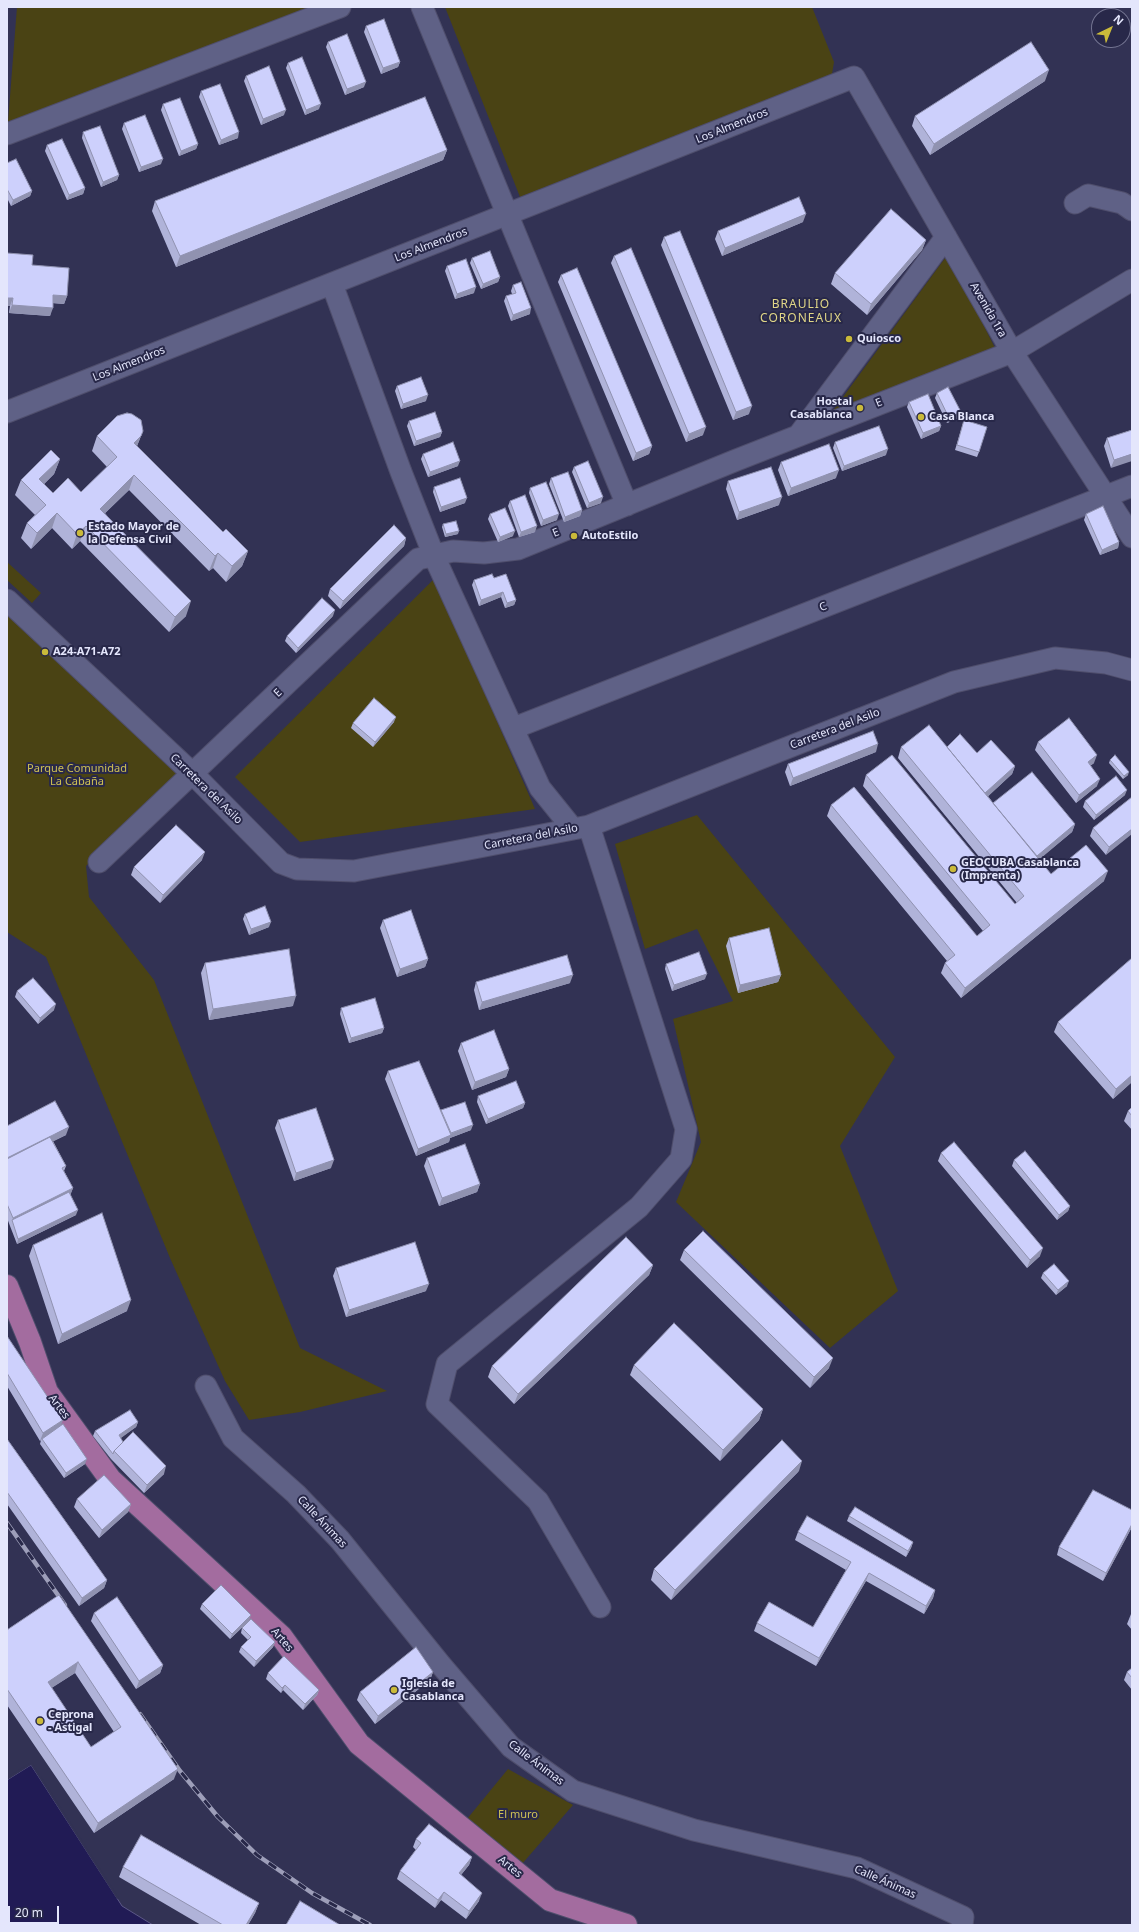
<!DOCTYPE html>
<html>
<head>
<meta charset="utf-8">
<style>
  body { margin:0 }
  #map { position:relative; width:1139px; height:1932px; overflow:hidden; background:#323254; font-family:"Noto Sans",sans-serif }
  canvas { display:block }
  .frame { position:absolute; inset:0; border:8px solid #e4e6fc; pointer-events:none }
  .north { position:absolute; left:1091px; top:8px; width:40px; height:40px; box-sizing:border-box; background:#282849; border:1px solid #737491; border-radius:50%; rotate:43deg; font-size:11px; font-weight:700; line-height:16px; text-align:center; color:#e4e6fc }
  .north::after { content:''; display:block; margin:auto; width:14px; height:18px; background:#caba3a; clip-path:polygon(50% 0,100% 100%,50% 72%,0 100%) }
  .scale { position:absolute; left:8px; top:1906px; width:51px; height:18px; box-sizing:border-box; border:2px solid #e4e6fc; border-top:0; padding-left:5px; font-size:12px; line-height:14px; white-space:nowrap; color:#e4e6fc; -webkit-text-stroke:3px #282849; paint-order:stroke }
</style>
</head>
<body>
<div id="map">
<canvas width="1139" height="1932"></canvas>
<div class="frame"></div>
<div class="north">N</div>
<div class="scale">20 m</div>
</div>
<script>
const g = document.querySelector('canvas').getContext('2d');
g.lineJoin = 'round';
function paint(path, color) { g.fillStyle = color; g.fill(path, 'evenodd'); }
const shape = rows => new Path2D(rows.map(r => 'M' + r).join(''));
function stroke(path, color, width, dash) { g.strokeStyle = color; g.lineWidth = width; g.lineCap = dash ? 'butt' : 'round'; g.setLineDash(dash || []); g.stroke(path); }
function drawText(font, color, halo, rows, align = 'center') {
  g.font = font + ' "Noto Sans",sans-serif'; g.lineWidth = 4; g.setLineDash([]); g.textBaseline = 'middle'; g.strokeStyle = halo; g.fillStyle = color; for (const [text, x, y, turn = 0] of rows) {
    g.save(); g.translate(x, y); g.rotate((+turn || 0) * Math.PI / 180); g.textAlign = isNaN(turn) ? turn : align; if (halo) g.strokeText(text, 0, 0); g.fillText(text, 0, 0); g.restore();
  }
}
const green = shape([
  [17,7,320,7,8,122],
  [445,7,812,7,834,62,832,74,520,197],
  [948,254,995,348,832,412],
  [7,562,41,593,32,603,7,580],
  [435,578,535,809,300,842,235,777],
  [7,612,179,775,86,866,89,897,154,980,300,1348,387,1391,300,1412,249,1420,225,1381,170,1258,46,957,7,932],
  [697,815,895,1057,840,1146,898,1291,830,1348,676,1202,701,1142,673,1019,733,1001,697,929,645,949,615,844],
  [508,1769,573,1805,522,1864,467,1819]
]);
const water = shape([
  [31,1765,122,1906,153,1925,7,1925,7,1780,31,1765]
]);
const pier = shape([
  [30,1763,33,1764,119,1898,117,1899,31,1765,7,1780,7,1777]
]);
const minor = shape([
  [422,7,627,505],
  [7,134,340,7],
  [1075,203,1088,195,1122,203,1132,210],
  [332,284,401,472,434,556,540,788,573,829],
  [7,412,854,77,1012,352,1132,537],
  [798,436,946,237],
  [7,600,193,774,281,863,297,869,354,871,589,826,954,682,1055,658,1106,663,1132,670],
  [514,728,1132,486],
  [589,826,686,1129,681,1159,639,1207,447,1364,437,1404,538,1501,600,1607],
  [99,862,418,559,453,551,484,553,518,549,734,461,1012,352,1132,280],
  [206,1386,233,1438,296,1494,340,1540,440,1664,511,1747,573,1791,694,1830,857,1868,963,1917,962,1925]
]);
const major = shape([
  [7,1286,30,1342,47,1392,110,1479,281,1636,359,1744,550,1900,626,1925]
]);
const rail = shape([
  [7,1523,65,1605],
  [140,1714,180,1771,218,1817,257,1855,312,1893,370,1925]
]);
const wall = shape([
  [366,26,400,62,398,67,381,74,364,32],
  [328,42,364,87,345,95,326,47],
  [288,63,319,109,305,115,286,68],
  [246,76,284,115,261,125,244,81],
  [1045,81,930,155,912,126,915,116],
  [201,91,238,138,219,145,199,97],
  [163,104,198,144,196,149,179,156,161,110],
  [124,123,161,164,139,172,122,129],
  [83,132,119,175,117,180,101,187,82,138],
  [47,145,85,188,83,194,67,200,45,151],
  [447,150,443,160,176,267,152,211,155,201],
  [7,163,32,191,30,196,11,206,7,198],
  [803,222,722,256,715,239,718,231],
  [664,237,749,414,733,420,661,245],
  [926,240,922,250,867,315,831,284,835,273],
  [7,253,32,265,67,296,64,304,53,303,50,316,9,313,10,306,7,306],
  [614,256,703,435,686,442,611,263],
  [472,258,500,277,498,282,481,289,470,263],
  [447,266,474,293,455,299,445,271],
  [561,275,652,446,649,454,633,461,558,282],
  [513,285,530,314,511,321,504,301,506,296,512,294,511,291],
  [397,386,426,401,401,409,395,391],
  [937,393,959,418,947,423,935,398],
  [909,402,941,426,939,431,921,439,907,407],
  [964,420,979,452,977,457,955,450],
  [409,421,442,432,440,437,414,446,407,426],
  [1132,430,1111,468,1104,446,1107,438],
  [143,431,137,446,223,532,248,551,242,566,226,582,213,568,209,571,129,490,105,513,186,616,169,632,80,541,72,549,52,528,31,549,21,538,27,523,35,515,15,495,21,480,60,459,54,474,44,484,53,493,81,492,107,467,92,451,97,436],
  [835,442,886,455,842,471,833,448],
  [423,454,458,466,428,477,421,459],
  [781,462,836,478,788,496,778,470],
  [574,467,601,503,587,508,572,472],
  [551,478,582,510,580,516,564,522,549,484],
  [728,481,779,505,737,520,726,489],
  [434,487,465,503,440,512,433,492],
  [530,488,557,520,541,526,529,493],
  [510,501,535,532,519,537,508,506],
  [490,514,513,536,498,542,488,519],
  [1086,514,1119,542,1118,548,1100,555,1084,520],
  [443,524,458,534,445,537,442,527],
  [406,538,404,546,340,609,328,596,330,589],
  [494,578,516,600,514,605,505,608,501,597,479,606,472,585,474,580],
  [333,616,296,653,285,641,287,636],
  [394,722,373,747,351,728,353,723],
  [1038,742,1094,763,1090,766,1097,786,1076,803,1035,750],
  [901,747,947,747,977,753,1015,766,1012,774,988,796,993,803,1075,824,1072,832,1039,859,1051,874,1104,881,961,998,941,973,945,963,947,961,827,816,831,805,977,936,983,931,863,786,866,775,1015,904,1017,903,898,758],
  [876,752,790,786,785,772,788,764],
  [1110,760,1128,775,1123,779,1109,763],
  [1125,795,1094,820,1083,807,1085,801],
  [1132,797,1106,855,1090,836,1093,828],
  [202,860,160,903,131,875,134,867],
  [245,914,269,927,249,935,243,919],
  [383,920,428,959,425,967,397,977,380,928],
  [729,938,781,975,778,982,738,993,726,946],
  [205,963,293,1006,209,1020,201,973],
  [666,964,705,979,672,991,665,969],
  [476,982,570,983,479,1010,474,990],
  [17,991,54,1010,38,1024,15,997],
  [341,1008,384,1028,382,1033,349,1043,340,1014],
  [1058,1022,1132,1082,1113,1099,1054,1032],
  [461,1043,509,1069,506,1077,472,1090,458,1051],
  [388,1071,441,1110,471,1130,450,1138,449,1142,416,1156,385,1079],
  [478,1096,525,1103,523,1108,486,1124,477,1102],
  [1132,1107,1132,1130,1124,1121,1128,1111],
  [278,1120,331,1168,294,1181,275,1128],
  [7,1126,66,1135,53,1141,66,1166,64,1171,73,1188,70,1195,76,1215,17,1244,10,1226,7,1218],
  [941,1153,1040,1256,1027,1268,938,1161],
  [427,1158,480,1184,477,1192,439,1206,424,1166],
  [1014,1160,1070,1206,1068,1211,1057,1220,1012,1166],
  [33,1245,127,1311,58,1344,29,1256],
  [684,1250,829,1368,810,1388,680,1260],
  [653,1265,649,1275,514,1404,488,1377,492,1366],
  [336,1268,426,1291,346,1317,333,1276],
  [1043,1273,1067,1286,1056,1295,1041,1278],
  [7,1336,61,1426,85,1464,64,1478,40,1444,41,1440,40,1441,7,1386],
  [634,1365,763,1409,759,1420,720,1461,630,1375],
  [138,1422,136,1427,120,1438,123,1442,164,1474,144,1493,111,1459,93,1436,95,1431],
  [7,1439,107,1580,104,1588,79,1606,7,1504],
  [799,1471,671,1600,651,1580,654,1569],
  [77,1499,131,1504,128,1512,99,1538,74,1507],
  [1132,1510,1132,1527,1103,1581,1057,1555,1059,1547],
  [849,1516,913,1542,911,1548,906,1557,847,1521],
  [798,1532,935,1590,933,1598,924,1614,866,1581,816,1666,754,1631,757,1623,813,1627,846,1570,795,1540],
  [59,1595,174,1779,94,1833,7,1705,7,1630],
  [75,1673,114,1732,91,1747,51,1688],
  [202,1604,249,1621,230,1639,200,1609],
  [94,1613,163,1665,160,1673,136,1689,91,1621],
  [1132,1613,1132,1630,1127,1624,1131,1614],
  [242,1628,275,1642,273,1647,254,1667,239,1652,241,1647,248,1640,241,1633],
  [1132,1668,1132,1690,1124,1680,1127,1672],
  [433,1672,430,1680,375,1724,357,1700,360,1692],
  [268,1673,319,1690,317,1695,303,1710,283,1690,281,1693,266,1679],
  [416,1839,472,1857,469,1865,461,1875,479,1901,466,1919,441,1900,435,1908,397,1879,400,1871,416,1850,413,1847],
  [123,1867,259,1903,255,1913,248,1925,201,1925,119,1877]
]);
const shadedWall = shape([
  [400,62,398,67,381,74,383,68],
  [1049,70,1045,81,930,155,934,144],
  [366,82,364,87,345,95,347,89],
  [321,104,319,109,305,115,306,110],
  [286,110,284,115,261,125,263,119],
  [239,132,238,138,219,145,221,140],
  [198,144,196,149,179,156,181,151],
  [447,150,443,160,176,267,180,256],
  [163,159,161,164,139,172,141,167],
  [119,175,117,180,101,187,103,182],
  [85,188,83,194,67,200,69,195],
  [32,191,30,196,11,206,13,200],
  [806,214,803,222,722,256,725,248],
  [926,240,922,250,867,315,871,304],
  [500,277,498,282,481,289,483,284],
  [476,287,474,293,455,299,457,294],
  [53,295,67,296,64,304,51,303],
  [7,298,13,298,10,306,7,306],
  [12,305,53,308,50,316,9,313],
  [531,308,530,314,511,321,513,315],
  [428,395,426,401,401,409,403,404],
  [752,406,749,414,733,420,736,412],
  [961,412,959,418,947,423,949,418],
  [941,426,939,431,921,439,923,433],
  [706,427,703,435,686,442,689,434],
  [442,432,440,437,414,446,416,441],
  [141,436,135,451,134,443],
  [652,446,649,454,633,461,636,453],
  [888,449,886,455,842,471,844,466],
  [1132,454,1132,461,1111,468,1114,460],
  [60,459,54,474,34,494,39,479],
  [460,461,458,466,428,477,430,472],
  [839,470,836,478,788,496,791,488],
  [134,475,129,490,94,524,100,509],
  [603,497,601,503,587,508,589,503],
  [782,497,779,505,737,520,739,512],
  [467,498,465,503,440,512,441,507],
  [582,510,580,516,564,522,565,517],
  [57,513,52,528,31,549,37,533],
  [559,514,557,520,541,526,543,520],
  [86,526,80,541,72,549,77,534],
  [537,526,535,532,519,537,521,532],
  [459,531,458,534,445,537,446,534],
  [515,531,513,536,498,542,500,537],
  [406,538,404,546,340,609,343,601],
  [1119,542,1118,548,1100,555,1102,550],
  [248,551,242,566,226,582,232,566],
  [218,553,213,568,209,571,215,556],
  [503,592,501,597,479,606,481,600],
  [516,600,514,605,505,608,507,603],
  [191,601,186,616,169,632,175,617],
  [335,610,333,616,296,653,298,648],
  [396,717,394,722,373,747,375,742],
  [878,744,876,752,790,786,793,778],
  [1097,755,1094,763,1085,770,1088,762],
  [1015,766,1012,774,981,803,983,795],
  [1129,772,1128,775,1123,779,1124,776],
  [1100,779,1097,786,1076,803,1079,795],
  [1127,790,1125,795,1094,820,1096,815],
  [1075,824,1072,832,1034,864,1036,856],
  [1132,829,1132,834,1106,855,1109,847],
  [205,852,202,860,160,903,163,895],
  [1108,871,1104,881,961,998,965,988],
  [271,922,269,927,249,935,251,929],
  [428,959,425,967,397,977,400,969],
  [707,974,705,979,672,991,674,985],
  [573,975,570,983,479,1010,482,1002],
  [781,975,778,982,738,993,740,985],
  [296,996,293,1006,209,1020,213,1009],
  [56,1004,54,1010,38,1024,40,1018],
  [384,1028,382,1033,349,1043,351,1038],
  [509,1069,506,1077,472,1090,475,1082],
  [1132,1075,1132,1082,1113,1099,1116,1089],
  [525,1103,523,1108,486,1124,488,1119],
  [473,1125,471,1130,450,1138,449,1142,416,1156,418,1149,450,1134],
  [69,1127,66,1135,7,1165,7,1158],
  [334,1160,331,1168,294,1181,296,1173],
  [480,1184,477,1192,439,1206,442,1198],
  [73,1188,70,1196,12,1220,13,1218],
  [1070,1206,1068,1211,1057,1220,1059,1215],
  [78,1210,76,1215,17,1244,18,1239],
  [1043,1248,1040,1256,1027,1268,1030,1260],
  [653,1265,649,1275,514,1404,518,1394],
  [1069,1281,1067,1286,1056,1295,1058,1290],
  [429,1284,426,1291,346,1317,349,1310],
  [131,1300,127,1311,58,1344,62,1334],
  [833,1358,829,1368,810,1388,814,1377],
  [763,1409,759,1420,720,1461,723,1450],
  [63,1420,60,1428,42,1439,40,1441,43,1433],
  [138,1422,136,1427,117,1441,119,1435],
  [87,1459,85,1464,64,1478,66,1473],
  [802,1461,799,1471,671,1600,675,1590],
  [166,1466,164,1474,144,1493,147,1485],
  [131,1504,128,1512,99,1538,102,1530],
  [1132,1524,1132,1527,1103,1581,1106,1573],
  [913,1542,911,1548,906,1557,908,1551],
  [869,1573,866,1581,816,1666,819,1658],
  [107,1580,104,1588,79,1606,82,1598],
  [935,1590,933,1598,924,1614,926,1606],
  [251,1615,249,1621,230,1639,232,1634],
  [275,1642,273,1647,254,1667,256,1661],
  [78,1662,75,1673,44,1693,48,1682],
  [163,1665,160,1673,136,1689,139,1681],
  [433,1672,430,1680,375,1724,378,1716],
  [285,1685,283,1690,281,1693,282,1688],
  [319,1690,317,1695,303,1710,305,1704],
  [178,1769,174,1779,94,1833,98,1823],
  [472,1857,469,1865,456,1881,459,1873],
  [444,1892,441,1900,435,1908,438,1900],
  [482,1893,479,1901,466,1919,469,1911],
  [259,1903,255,1913,248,1925,246,1925]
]);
const building = shape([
  [384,19,400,62,383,68,366,26,384,19],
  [347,34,366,82,347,89,328,42,347,34],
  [1031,42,1049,70,934,144,915,116,1031,42],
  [302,57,321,104,306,110,288,63,302,57],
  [269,66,286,110,263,119,246,76,269,66],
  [220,84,239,132,221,140,201,91,220,84],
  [425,97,447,150,180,256,155,201,425,97],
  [180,98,198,144,181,151,163,104,180,98],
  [145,115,163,159,141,167,124,123,145,115],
  [100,126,119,175,103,182,83,132,100,126],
  [62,139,85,188,69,195,47,145,62,139],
  [16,159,32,191,13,200,7,189,7,163,16,159],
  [799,197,806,214,725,248,718,231,799,197],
  [891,209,926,240,871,304,835,273,891,209],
  [680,231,752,406,736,412,664,237,680,231],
  [631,248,706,427,689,434,614,256,631,248],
  [490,251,500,277,483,284,472,258,490,251],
  [7,253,33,255,32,265,69,268,67,296,53,295,53,308,12,305,13,298,7,298,7,253],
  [466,259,476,287,457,294,447,266,466,259],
  [577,268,652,446,636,453,561,275,577,268],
  [521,282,531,308,513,315,506,296,516,293,513,285,521,282],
  [421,377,428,395,403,404,397,386,421,377],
  [948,387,961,412,949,418,937,393,948,387],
  [928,394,941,426,923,433,909,402,928,394],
  [435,412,442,432,416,441,409,421,435,412],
  [127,413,132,414,141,420,143,431,141,436,134,443,223,532,226,529,248,551,232,566,218,553,215,556,134,475,100,509,191,601,175,617,86,526,77,534,57,513,37,533,27,523,46,505,21,480,51,450,60,459,39,479,53,493,68,478,81,492,117,457,97,436,117,416,127,413],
  [964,420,987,427,979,452,957,445,964,420],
  [879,426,888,449,844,466,835,442,879,426],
  [1132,430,1132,454,1114,460,1107,438,1132,430],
  [453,442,460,461,430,472,423,454,453,442],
  [829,444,839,470,791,488,781,462,829,444],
  [588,461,603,497,589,503,574,467,588,461],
  [771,467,782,497,739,512,728,481,771,467],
  [568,472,582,510,565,517,551,478,568,472],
  [460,478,467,498,441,507,434,487,460,478],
  [546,482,559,514,543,520,530,488,546,482],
  [525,495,537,526,521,532,510,501,525,495],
  [1103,506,1119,542,1102,550,1086,514,1103,506],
  [505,508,515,531,500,537,490,514,505,508],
  [456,521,459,531,446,534,443,524,456,521],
  [394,525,406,538,343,601,330,589,394,525],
  [492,574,494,578,506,574,516,600,507,603,503,592,481,600,474,580,492,574],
  [322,598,335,610,298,648,287,636,322,598],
  [374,698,396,717,375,742,353,723,374,698],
  [1069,718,1097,755,1088,762,1100,779,1079,795,1038,742,1069,718],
  [929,725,1051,874,1086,845,1108,871,965,988,945,963,955,955,831,805,854,787,977,936,990,925,866,775,892,755,1015,904,1024,896,901,747,929,725],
  [873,731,878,744,793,778,788,764,873,731],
  [960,734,977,753,991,740,1015,766,985,793,947,747,960,734],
  [1115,755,1129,772,1124,776,1110,760,1115,755],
  [1032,772,1075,824,1037,856,993,803,1032,772],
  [1116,776,1127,790,1096,815,1085,801,1116,776],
  [1132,797,1132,829,1109,847,1093,828,1132,797],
  [176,825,205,852,163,895,134,867,176,825],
  [265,906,271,922,251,929,245,914,265,906],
  [411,910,428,959,400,969,383,920,411,910],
  [769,928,781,975,740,985,729,938,769,928],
  [289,949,296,996,213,1009,205,963,289,949],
  [699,952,707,974,674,985,666,964,699,952],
  [567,955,573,975,482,1002,476,982,567,955],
  [1132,958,1132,1075,1116,1089,1058,1022,1132,958],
  [33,978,56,1004,40,1018,17,991,33,978],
  [375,998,384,1028,351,1038,341,1008,375,998],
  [494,1030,509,1069,475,1082,461,1043,494,1030],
  [419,1061,451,1135,418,1149,388,1071,419,1061],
  [516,1081,525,1103,488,1119,478,1096,516,1081],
  [55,1101,69,1127,7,1158,7,1126,55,1101],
  [465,1102,473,1125,451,1133,441,1110,465,1102],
  [1132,1107,1132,1116,1128,1111,1132,1107],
  [316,1108,334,1160,296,1173,278,1120,316,1108],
  [50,1137,66,1166,62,1168,73,1188,13,1218,7,1204,7,1159,50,1137],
  [954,1142,1043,1248,1030,1260,941,1153,954,1142],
  [465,1144,480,1184,442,1198,427,1158,465,1144],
  [1025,1151,1070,1206,1059,1215,1014,1160,1025,1151],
  [69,1192,78,1210,18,1239,12,1220,69,1192],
  [102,1213,131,1300,62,1334,33,1245,102,1213],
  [703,1231,833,1358,814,1377,684,1250,703,1231],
  [626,1237,653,1265,518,1394,492,1366,626,1237],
  [415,1242,429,1284,349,1310,336,1268,415,1242],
  [1054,1264,1069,1281,1058,1290,1043,1273,1054,1264],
  [674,1323,763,1409,723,1450,634,1365,674,1323],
  [7,1336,63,1420,43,1433,7,1373,7,1336],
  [130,1410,138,1422,119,1435,123,1442,114,1451,113,1454,95,1431,130,1410],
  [63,1424,87,1459,66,1473,42,1439,63,1424],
  [133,1432,166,1466,147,1485,114,1451,133,1432],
  [7,1439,107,1580,82,1598,7,1492,7,1439],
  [782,1440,802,1461,675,1590,654,1569,782,1440],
  [104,1475,131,1504,102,1530,77,1499,104,1475],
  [1093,1490,1132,1510,1132,1524,1106,1573,1059,1547,1093,1490],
  [855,1507,913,1542,908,1551,849,1516,855,1507],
  [807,1516,935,1590,926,1606,869,1573,819,1658,757,1623,769,1602,813,1627,851,1562,798,1532,807,1516],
  [221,1585,251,1615,232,1634,202,1604,221,1585],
  [59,1595,178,1769,98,1823,7,1689,7,1630,59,1595],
  [78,1662,121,1727,91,1747,48,1682,78,1662],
  [117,1597,163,1665,139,1681,94,1613,117,1597],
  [251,1619,275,1642,256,1661,241,1647,251,1637,242,1628,251,1619],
  [416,1647,433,1672,378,1716,360,1692,416,1647],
  [284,1656,319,1690,305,1704,285,1685,282,1688,268,1673,284,1656],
  [1132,1668,1132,1678,1127,1672,1132,1668],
  [429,1824,472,1857,459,1873,482,1893,469,1911,444,1892,438,1900,400,1871,421,1843,416,1839,429,1824],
  [141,1835,259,1903,246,1925,223,1925,123,1867,141,1835],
  [300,1901,340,1925,286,1925,300,1901]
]);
const markers = [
  [849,339,4,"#caba3a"],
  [860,408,4,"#caba3a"],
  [921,417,4,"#caba3a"],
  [80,533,4,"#caba3a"],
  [574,536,4,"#caba3a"],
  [45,652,4,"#caba3a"],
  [953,869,4,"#caba3a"],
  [394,1690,4,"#caba3a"],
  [40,1721,4,"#caba3a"]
];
const streetNames = [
  ["Los Almendros",732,126,-22],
  ["Los Almendros",431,245,-21],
  ["Avenida 1ra",988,310,60],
  ["Los Almendros",129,364,-22],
  ["E",879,403,-22],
  ["E",556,533,-22],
  ["C",823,607,-21],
  ["E",278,693,-44],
  ["Carretera del Asilo",835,729,-21],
  ["Carretera del Asilo",206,789,44],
  ["Carretera del Asilo",531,837,-11],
  ["Artes",59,1407,53],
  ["Calle Ánimas",322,1522,47],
  ["Artes",282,1640,49],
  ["Calle Ánimas",536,1763,37],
  ["Artes",510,1867,39],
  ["Calle Ánimas",885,1882,24]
];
const poiNames = [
  ["Quiosco",857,339],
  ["Hostal",852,402,"right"],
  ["Casablanca",852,415,"right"],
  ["Casa Blanca",929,417],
  ["Estado Mayor de",88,527],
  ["la Defensa Civil",88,540],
  ["AutoEstilo",582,536],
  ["A24-A71-A72",53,652],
  ["GEOCUBA Casablanca",961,863],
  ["(Imprenta)",961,876],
  ["Iglesia de",402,1684],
  ["Casablanca",402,1697],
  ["Ceprona",48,1715],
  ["- Astigal",48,1728]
];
const parkNames = [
  ["Parque Comunidad",77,769],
  ["La Cabaña",77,782],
  ["El muro",518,1815]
];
const neighbourhoodNames = [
  ["BRAULIO",801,305],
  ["CORONEAUX",801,319]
];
paint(green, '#4a4314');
paint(water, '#211b55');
stroke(water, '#5c5887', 1);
paint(pier, '#323254');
stroke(minor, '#4f4e6c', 23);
stroke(major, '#4f4e6c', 24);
stroke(minor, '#5f6186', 21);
stroke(major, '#a36c9f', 22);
stroke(rail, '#9d9eb9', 4.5);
stroke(rail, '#282849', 3, [9]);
paint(wall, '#b0b3d9');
paint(shadedWall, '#9092b0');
paint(building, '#cdd0fc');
stroke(building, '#9092b0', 1);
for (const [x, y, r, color] of markers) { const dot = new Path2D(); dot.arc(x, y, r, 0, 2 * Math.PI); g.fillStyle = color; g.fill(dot); stroke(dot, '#282849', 1.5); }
drawText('11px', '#e4e6fc', '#282849', streetNames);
drawText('bold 11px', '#e4e6fc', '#282849', poiNames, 'left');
drawText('11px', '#cfc154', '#282849', parkNames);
g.letterSpacing = '1px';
drawText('12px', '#e0d687', '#282849', neighbourhoodNames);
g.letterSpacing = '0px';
</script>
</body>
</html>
